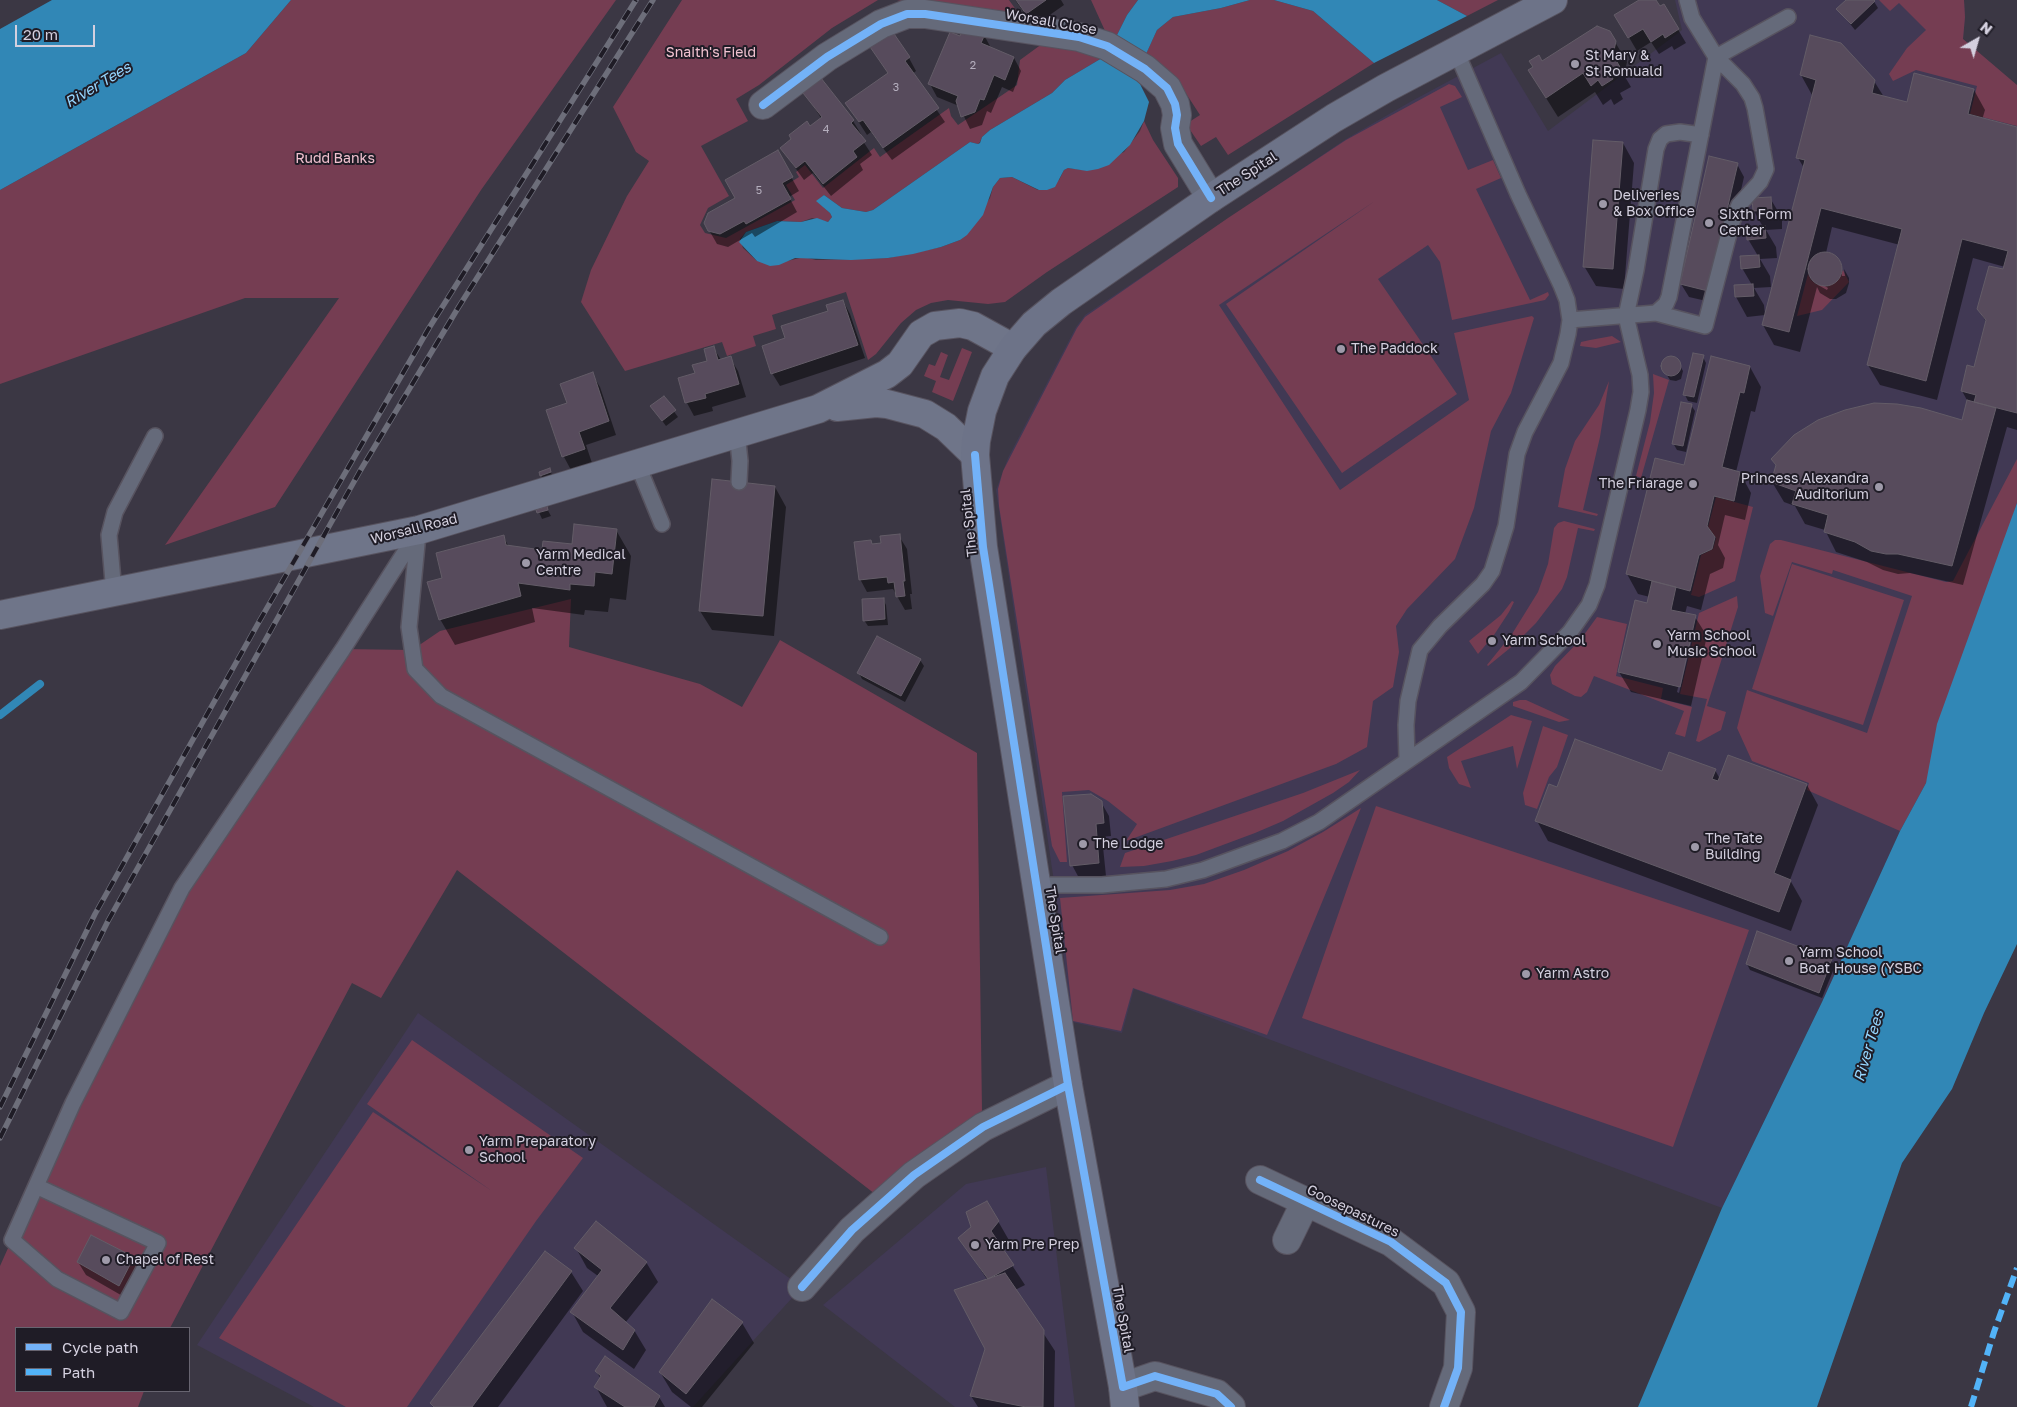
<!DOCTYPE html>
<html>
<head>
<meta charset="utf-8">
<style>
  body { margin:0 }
  #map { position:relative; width:2017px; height:1407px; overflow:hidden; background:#3b3744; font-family:"Golos Text",sans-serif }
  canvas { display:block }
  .legend { position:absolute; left:15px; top:1327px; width:175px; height:65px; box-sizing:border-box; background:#1f1c26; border:1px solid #676470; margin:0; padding:6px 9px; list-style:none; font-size:15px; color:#d4d0df }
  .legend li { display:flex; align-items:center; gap:10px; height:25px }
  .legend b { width:25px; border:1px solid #676470 }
  .north { position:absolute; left:1952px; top:15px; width:50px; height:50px; -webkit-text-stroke:4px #1f1c26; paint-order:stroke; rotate:38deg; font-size:14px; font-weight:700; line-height:20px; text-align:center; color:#d4d0df }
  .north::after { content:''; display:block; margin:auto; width:18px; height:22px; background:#d4d0df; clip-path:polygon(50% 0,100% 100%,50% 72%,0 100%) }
  .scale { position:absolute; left:15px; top:25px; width:80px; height:22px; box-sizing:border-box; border:2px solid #d4d0df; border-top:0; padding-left:6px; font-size:15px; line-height:18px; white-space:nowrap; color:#d4d0df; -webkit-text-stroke:4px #1f1c26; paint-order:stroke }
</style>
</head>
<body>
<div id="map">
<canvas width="2017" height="1407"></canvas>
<ul class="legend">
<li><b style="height:6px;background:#73b2f8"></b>Cycle path</li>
<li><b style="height:6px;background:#52b3f8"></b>Path</li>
</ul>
<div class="north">N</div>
<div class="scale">20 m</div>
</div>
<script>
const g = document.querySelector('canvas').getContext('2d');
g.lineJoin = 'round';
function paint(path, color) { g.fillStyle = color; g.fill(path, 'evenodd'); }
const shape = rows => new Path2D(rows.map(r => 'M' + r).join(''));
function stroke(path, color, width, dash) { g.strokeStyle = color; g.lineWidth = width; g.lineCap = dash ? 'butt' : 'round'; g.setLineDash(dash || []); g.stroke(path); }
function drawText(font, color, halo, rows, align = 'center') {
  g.font = font + ' "Golos Text",sans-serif'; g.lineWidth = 4; g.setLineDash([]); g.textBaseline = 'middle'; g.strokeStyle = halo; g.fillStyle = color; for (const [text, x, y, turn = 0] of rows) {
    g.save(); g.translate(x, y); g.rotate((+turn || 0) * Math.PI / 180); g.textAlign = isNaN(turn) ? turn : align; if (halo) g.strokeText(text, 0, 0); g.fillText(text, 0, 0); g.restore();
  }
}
const built = shape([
  [1675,0,1964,0,1965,17,1963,39,2017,86,2017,503,1926,783,1900,831,1822,1002,1722,1208,1134,989,1122,1033,1072,1022,1053,875,996,490,1008,458,1076,327,1085,315,1346,139,1410,102,1501,53,1548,131,1682,30],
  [418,1013,802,1287,693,1407,314,1407,197,1345],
  [1046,1167,1075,1407,955,1407,823,1305,966,1184]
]);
const green = shape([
  [291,0,616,0,481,190,275,507,165,545,339,298,245,298,0,384,0,190,246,53],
  [682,0,878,0,832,28,759,85,736,99,748,121,701,146,729,196,708,208,700,225,705,233,726,238,795,200,786,185,799,177,796,172,805,165,823,188,874,148,880,157,949,108,951,116,958,125,1017,85,1020,60,1046,41,1107,55,1065,80,1052,93,990,130,982,137,980,142,978,144,970,142,873,210,866,212,842,208,824,195,817,201,830,213,832,217,828,222,812,218,801,222,777,221,746,232,740,239,743,248,757,261,787,261,804,257,816,260,888,258,941,247,960,240,990,198,993,187,1000,178,1012,177,1038,190,1059,180,1064,170,1068,168,1083,170,1124,152,1140,131,1144,121,1153,140,1178,178,1178,187,1047,272,1005,302,988,304,948,300,931,303,916,310,901,323,876,354,868,360,846,292,772,315,776,329,753,336,756,346,738,352,727,356,722,342,625,371,581,302,591,270,627,196,649,161,636,152,613,107],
  [897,0,1009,0,1019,14,1009,21],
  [1091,0,1138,0,1127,15,1115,39,1106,33],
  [1250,0,1274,0,1313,11,1374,63,1228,155,1216,137,1201,146,1186,124,1200,115,1176,78,1144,58,1157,30,1173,17,1221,8],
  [1437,0,1498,0,1467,16],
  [1879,0,1964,0,1965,17,1963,39,2017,85,2017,126,1970,114,1977,86,1916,70,1893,81,1889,74,1907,48,1926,30,1899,3,1890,11],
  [1449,84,1455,86,1462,97,1440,107,1468,170,1493,160,1501,178,1476,189,1530,300,1548,292,1549,295,1545,300,1452,320,1440,262,1428,245,1378,279,1457,394,1342,473,1226,304,1375,201,1219,305,1340,490,1469,400,1454,333,1532,316,1534,318,1511,393,1491,431,1474,508,1455,559,1407,609,1396,626,1399,652,1393,687,1373,701,1367,747,1336,764,1126,841,1137,824,1108,801,1089,790,1062,792,1067,862,1060,862,1052,846,999,506,998,489,1003,471,1077,328,1085,317,1228,218,1346,140],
  [1843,270,1849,282,1822,310,1797,316,1808,274,1811,280,1816,284,1828,286,1838,280],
  [1612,336,1621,342,1596,348,1580,346,1581,342,1590,340],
  [962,348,972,352,953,401,932,392,936,381,924,376,929,364,935,366,941,352,948,355,940,377,949,380],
  [1653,374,1669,380,1641,478,1636,476,1650,422,1654,393],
  [1609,381,1600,437,1583,510,1598,514,1597,516,1558,507,1565,469,1575,441,1599,405],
  [2017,459,2017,503,1926,783,1900,831,1807,790,1809,783,1752,761,1737,728,1747,690,1867,733,1912,596,1833,570,1832,574,1792,562,1773,616,1765,613,1760,576,1770,544,1775,540,1781,540,1946,582,1953,581],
  [1716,497,1753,507,1735,581,1699,597,1691,595,1701,555,1713,549,1716,538,1708,527],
  [1564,521,1595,529,1594,531,1578,528,1567,577,1562,589,1536,623,1515,644,1488,666,1487,665,1512,634,1538,592,1548,564,1554,528,1558,523],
  [1792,564,1904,600,1863,725,1752,689],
  [1737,596,1738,607,1707,706,1726,712,1721,730,1699,742,1696,741,1707,699,1680,694,1699,613],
  [571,599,569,647,700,684,742,707,780,640,977,753,982,1111,875,1194,457,870,381,998,352,983,170,1328,16,1328,16,1391,144,1391,138,1407,0,1407,0,1266,73,1103,182,888,343,649,412,650,440,631],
  [1512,601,1514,602,1509,612,1494,635,1478,654,1469,641,1501,615],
  [1597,617,1627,624,1616,676,1663,688,1661,699,1692,707,1685,737,1675,734,1684,711,1594,676,1587,692,1581,697,1575,696,1552,684,1550,675,1555,666,1581,639],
  [1520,700,1526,700,1570,720,1559,722,1513,706,1513,702],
  [1511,715,1532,721,1517,769,1513,746,1461,761,1471,788,1459,784,1449,768,1447,757],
  [1543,726,1568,735,1557,767,1549,777,1537,809,1525,805,1523,793],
  [1360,770,1349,782,1333,793,1283,821,1255,833,1196,855,1172,861,1144,866,1120,867,1125,853,1303,793],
  [1376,806,1749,930,1673,1147,1302,1018],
  [1361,808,1267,1035,1133,988,1121,1031,1073,1021,1060,898,1170,890,1204,884,1244,870,1288,851,1323,832],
  [412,1040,583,1158,536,1221,407,1407,346,1407,219,1338,373,1112,492,1191,367,1104]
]);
const water = shape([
  [52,0,291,0,246,53,0,190,0,29],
  [1138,0,1250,0,1221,8,1173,17,1157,30,1136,76,1149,102,1144,121,1130,145,1109,165,1098,169,1087,171,1068,168,1064,170,1055,187,1047,190,1039,190,1012,177,1000,178,993,187,983,215,967,235,960,240,941,247,913,254,888,258,851,260,795,258,779,265,770,266,757,261,739,242,746,232,777,221,801,222,817,218,828,222,832,217,830,213,816,201,824,195,842,208,866,212,873,210,970,142,978,144,980,143,982,137,990,130,1052,93,1065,80,1107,55,1127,15],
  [1274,0,1437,0,1467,16,1374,63,1313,11],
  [2017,503,2017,944,1984,1013,1952,1089,1902,1163,1817,1407,1638,1407,1722,1208,1822,1002,1900,831,1926,783,1937,724]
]);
const shadow = shape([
  [1015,0,1061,0,1064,5,1034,26],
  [1641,0,1655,0,1660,8,1664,6,1686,43,1674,50,1672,46,1659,54,1651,42,1637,51,1616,15],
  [1848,0,1873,0,1878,8,1855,30,1838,9],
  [984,35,991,48,1014,58,1021,71,1013,92,1002,87,991,113,987,111,982,125,970,129,959,106,937,97,930,84,961,38],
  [1615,42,1627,62,1624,75,1631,87,1620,93,1623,99,1614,105,1611,99,1603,105,1595,92,1558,117,1541,90,1542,63],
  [869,44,909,58,916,71,912,74,945,122,892,160,871,132,867,135,847,104,889,74],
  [1801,75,1874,81,1884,97,1908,103,1974,90,1985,110,1982,120,2017,129,2017,430,2007,427,1963,585,1910,573,1898,574,1883,570,1867,562,1836,552,1825,530,1805,524,1795,506,1784,502,1772,482,1777,467,1772,459,1963,422,1968,402,1962,391,1975,368,1987,323,1978,309,2005,267,1973,258,1937,400,1880,385,1868,365,1900,245,1832,227,1826,253,1834,255,1842,266,1842,276,1845,276,1844,269,1849,278,1849,283,1846,293,1836,299,1830,299,1820,293,1817,287,1800,352,1774,345,1763,325,1804,168,1798,158,1812,95],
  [1818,282,1828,288,1827,290,1818,285],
  [821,80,853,121,861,134,859,135,872,155,860,164,863,170,831,196,813,173,804,180,781,148,821,118,805,93],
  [1623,143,1634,163,1624,289,1596,286,1584,266],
  [777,152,799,191,789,197,797,212,755,237,752,233,728,247,717,244,705,223,737,198],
  [1737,164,1744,177,1715,303,1689,297,1681,284],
  [1770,198,1782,218,1782,229,1766,230,1776,247,1777,258,1760,259,1770,276,1771,287,1754,288,1764,305,1765,315,1747,317,1736,297,1735,286,1752,285,1742,268,1758,256,1748,239,1763,227,1754,211],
  [843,301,850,314,865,358,780,386,772,373,787,339],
  [713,347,721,360,730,358,738,371,746,397,712,407,713,411,694,416,687,403,679,378,696,374,709,362],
  [1670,357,1675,358,1683,371,1681,379,1676,381,1670,380,1663,369,1665,360],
  [1703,357,1706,363,1697,403,1688,401,1685,395],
  [1750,367,1761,387,1755,412,1751,411,1736,472,1740,473,1751,493,1745,520,1725,515,1718,545,1725,558,1723,568,1710,574,1701,610,1687,606,1685,614,1695,617,1707,636,1691,706,1631,692,1619,672,1650,597,1638,594,1627,574,1685,467],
  [1691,631,1694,631,1679,693,1677,692],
  [592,374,600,387,616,435,586,445,592,463,571,470,564,457,548,411,568,404],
  [664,398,678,417,666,426,652,407],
  [1691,405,1695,411,1686,452,1677,450,1673,443],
  [549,470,553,476,545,481,541,475],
  [775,487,786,507,774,636,712,630,700,611],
  [546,507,551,516,542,519,538,510],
  [616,530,631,556,626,600,610,598,608,612,585,610,584,615,532,608,535,622,455,645,440,619,443,578,503,536,509,547,543,551,573,546],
  [899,536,907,549,912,594,910,594,912,609,905,610,893,589,867,592,860,579,873,545,882,544],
  [883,599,886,605,888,625,868,626,864,620],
  [878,637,920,660,924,666,905,702,862,679,859,673],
  [1715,770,1720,779,1807,785,1818,805,1790,880,1802,901,1791,931,1548,841,1537,821,1558,789],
  [1101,802,1109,816,1111,836,1102,837,1106,876,1079,878,1072,865],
  [1831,960,1835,966,1822,998,1750,970,1747,964],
  [987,1202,1010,1242,1002,1250,1025,1285,1015,1290,1055,1351,1054,1407,978,1407,971,1396,986,1349,988,1281,960,1238,973,1228],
  [576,1248,646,1262,658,1282,625,1323,634,1330,646,1350,634,1369,583,1332,572,1312,598,1276,587,1268],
  [133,1258,141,1271,126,1298,86,1275,78,1262],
  [571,1272,583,1291,498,1407,433,1407,431,1403],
  [712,1301,742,1323,754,1343,702,1407,691,1407,672,1392,660,1372],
  [596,1371,659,1397,665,1407,607,1407,596,1387,601,1379]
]);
const stream = shape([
  [0,715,40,684]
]);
const building = shape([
  [1016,0,1046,0,1026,14,1016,0],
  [1639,0,1656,0,1660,6,1664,4,1679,29,1665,38,1663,34,1651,42,1643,29,1628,38,1614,15,1639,0],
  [1846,0,1874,0,1875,1,1851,24,1836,9,1846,0],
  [1597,26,1610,31,1616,41,1613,55,1620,67,1610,73,1613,79,1602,86,1598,80,1591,86,1583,73,1546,98,1528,70,1533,67,1529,61,1539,55,1542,61,1597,26],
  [890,28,910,57,905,61,939,108,883,148,863,120,859,122,845,103,888,73,868,44,890,28],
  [962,31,985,34,981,43,1014,57,1005,80,994,75,984,100,980,99,975,112,961,117,956,101,958,96,928,84,950,32,960,36,962,31],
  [1810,35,1841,43,1875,80,1872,93,1907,102,1914,73,1974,89,1968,114,2017,127,2017,413,1974,402,1976,395,1961,391,1967,365,1974,367,1986,320,1977,309,1989,266,2003,269,2008,251,1962,239,1926,381,1867,365,1902,229,1821,208,1789,332,1762,325,1805,160,1796,158,1816,80,1800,75,1810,35],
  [821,78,854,120,851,123,866,141,853,151,857,157,823,184,805,161,796,168,780,148,791,139,789,135,807,121,810,126,822,117,803,93,821,78],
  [1593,140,1623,142,1613,269,1583,267,1593,140],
  [778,150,793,177,782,183,791,199,746,224,744,221,720,234,708,231,704,223,708,213,735,198,725,180,778,150],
  [1709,156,1738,163,1708,291,1680,284,1709,156],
  [1771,197,1772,210,1753,211,1752,198,1771,197],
  [1765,226,1766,238,1747,240,1746,227,1765,226],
  '1808 269a17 17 0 1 1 34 0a17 17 0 1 1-34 0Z',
  [1759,255,1760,267,1741,269,1740,256,1759,255],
  [1753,284,1754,296,1735,297,1734,285,1753,284],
  [843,300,858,345,771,374,762,346,785,338,781,326,828,311,826,305,843,300],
  [714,346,718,360,731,356,739,384,705,394,706,398,685,403,678,378,695,373,692,365,707,361,704,349,714,346],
  [1693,353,1704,355,1694,397,1683,395,1693,353],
  [1711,356,1750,366,1744,393,1740,392,1722,467,1740,472,1734,501,1714,496,1707,526,1715,537,1712,549,1699,555,1690,591,1626,574,1655,458,1684,465,1711,356],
  '1661 366a10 10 0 1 1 20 0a10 10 0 1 1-20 0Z',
  [593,372,609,421,579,432,585,449,562,457,546,410,567,403,560,384,593,372],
  [664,396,676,410,662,421,650,406,664,396],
  [1967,400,1996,408,1952,566,1898,554,1886,554,1871,551,1855,542,1824,532,1828,515,1792,504,1796,491,1771,482,1776,465,1771,459,1794,435,1818,420,1845,410,1874,403,1897,404,1921,408,1962,420,1967,400],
  [1681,402,1692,404,1683,446,1672,444,1681,402],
  [550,468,551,472,540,476,539,472,550,468],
  [712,479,775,486,763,616,699,611,712,479],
  [547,506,548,510,537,513,536,510,547,506],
  [574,524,617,529,612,574,595,572,594,586,570,584,570,590,518,583,521,596,439,620,427,582,442,578,436,553,504,535,506,545,542,550,543,541,572,544,574,524],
  [900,534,905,581,903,581,905,596,896,597,894,582,888,583,887,577,859,580,854,542,871,540,872,544,881,543,880,536,900,534],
  [1652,581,1676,587,1671,610,1696,615,1680,687,1618,672,1635,600,1647,603,1652,581],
  [884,598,885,619,863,621,862,599,884,598],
  [877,636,921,659,901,696,857,673,877,636],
  [1575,739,1662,771,1669,752,1716,769,1712,779,1718,781,1728,755,1807,784,1774,873,1791,880,1779,912,1535,821,1549,784,1557,787,1575,739],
  [1091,794,1102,801,1104,823,1096,824,1099,863,1070,866,1063,796,1091,794],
  [1757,931,1832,959,1819,993,1746,964,1757,931],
  [987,1201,999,1221,991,1231,1014,1265,988,1279,958,1238,971,1227,966,1212,987,1201],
  [596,1221,647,1262,610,1308,635,1330,623,1350,570,1312,602,1270,574,1248,596,1221],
  [91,1235,134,1257,119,1286,77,1262,91,1235],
  [545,1251,572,1271,472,1407,434,1407,430,1403,545,1251],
  [1005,1273,1044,1330,1043,1407,1026,1407,970,1396,985,1349,954,1290,1005,1273],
  [712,1299,743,1322,686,1394,659,1372,712,1299],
  [605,1356,660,1396,654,1407,625,1407,594,1387,601,1376,595,1371,605,1356]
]);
const service = shape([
  [1656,313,1705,326,1732,222,1739,205,1760,182,1766,169,1755,108,1752,98,1743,84,1716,57,1788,17],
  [1570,320,1656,313,1666,304,1669,297,1716,57,1692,18,1687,0],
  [737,433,740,461,739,482],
  [637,463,662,524],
  [418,534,409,627,415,669,441,696,880,937],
  [114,593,109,535,115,512,155,436],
  [1407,760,1406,725,1408,701,1420,650,1440,626,1483,584,1492,571,1506,526,1517,454,1525,432,1561,363,1568,334,1570,320,1567,300,1561,285,1518,194,1456,51],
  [1037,885,1102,885,1166,879,1203,870,1282,841,1319,822,1521,682,1570,632,1589,605,1597,585,1638,410,1641,392,1640,375,1626,316,1636,270,1656,149,1660,139,1666,134,1680,132,1701,135],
  [36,1186,12,1240,57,1279,121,1312,158,1243,36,1186,73,1103,182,888,343,649,419,530]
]);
const minor = shape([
  [763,105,827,57,881,24,907,14,925,14,1079,37,1107,46,1145,69,1167,88,1175,104,1177,115,1175,128,1178,144,1211,198],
  [1260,1180,1391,1242,1446,1283,1461,1312,1458,1368,1444,1407],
  [1287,1240,1306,1201],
  [802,1287,852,1230,914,1175,983,1127,1068,1085],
  [1123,1387,1155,1376,1217,1394,1231,1407]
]);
const secondary = shape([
  [837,407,876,403,887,404,925,414,946,427,975,455],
  [0,615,419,530,818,409,887,374,900,364,921,334,935,326,960,323,973,326,1013,348]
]);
const primary = shape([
  [1125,1407,1123,1387,1068,1085,983,547,975,455,976,441,982,411,995,376,1013,348,1034,324,1061,302,1211,198,1334,118,1386,88,1553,0]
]);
const rail = shape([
  [0,1107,95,914,260,620,429,328,636,0],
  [0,1138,108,921,360,471,458,308,653,0]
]);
const quiet = shape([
  [1971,1407,1994,1332,2017,1268]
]);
const cycleway = shape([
  [763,105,827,57,881,24,907,14,925,14,1079,37,1107,46,1145,69,1167,88,1175,104,1177,115,1175,128,1178,144,1211,198],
  [975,455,983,547,1068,1085,1123,1387,1155,1376,1217,1394,1231,1407],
  [1260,1180,1391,1242,1446,1283,1461,1312,1458,1368,1444,1407],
  [802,1287,852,1230,914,1175,983,1127,1068,1085]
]);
const markers = [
  [1575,64,5,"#9e9aa9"],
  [1603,204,5,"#9e9aa9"],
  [1709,223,5,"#9e9aa9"],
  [1341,349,5,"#9e9aa9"],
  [1693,484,5,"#9e9aa9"],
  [1879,487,5,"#9e9aa9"],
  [526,563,5,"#9e9aa9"],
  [1492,641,5,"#9e9aa9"],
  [1657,644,5,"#9e9aa9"],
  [1083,844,5,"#9e9aa9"],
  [1695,847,5,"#9e9aa9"],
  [1789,961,5,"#9e9aa9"],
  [1526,974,5,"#9e9aa9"],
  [469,1150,5,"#9e9aa9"],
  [975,1245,5,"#9e9aa9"],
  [106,1260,5,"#9e9aa9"]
];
const numberNames = [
  ["2",973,66],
  ["3",896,88],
  ["4",826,130],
  ["5",759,191]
];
const streetNames = [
  ["Worsall Close",1051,22,10],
  ["The Spital",1247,174,-33],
  ["The Spital",969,523,-96],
  ["Worsall Road",414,529,-14],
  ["The Spital",1055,920,81],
  ["Goosepastures",1353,1211,26],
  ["The Spital",1123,1319,80]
];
const parkNames = [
  ["Snaith's Field",711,53],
  ["Rudd Banks",335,159]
];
const poiNames = [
  ["St Mary &",1585,56],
  ["St Romuald",1585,72],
  ["Deliveries",1613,196],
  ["& Box Office",1613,212],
  ["Sixth Form",1719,215],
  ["Center",1719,231],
  ["The Paddock",1351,349],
  ["Princess Alexandra",1869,479,"right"],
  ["Auditorium",1869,495,"right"],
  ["The Friarage",1683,484,"right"],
  ["Yarm Medical",536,555],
  ["Centre",536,571],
  ["Yarm School",1667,636],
  ["Music School",1667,652],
  ["Yarm School",1502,641],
  ["The Tate",1705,839],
  ["Building",1705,855],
  ["The Lodge",1093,844],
  ["Yarm School",1799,953],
  ["Boat House (YSBC",1799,969],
  ["Yarm Astro",1536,974],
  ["Yarm Preparatory",479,1142],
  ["School",479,1158],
  ["Yarm Pre Prep",985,1245],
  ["Chapel of Rest",116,1260]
];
const waterNames = [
  ["River Tees",98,85,-31],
  ["River Tees",1869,1046,-74]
];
paint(built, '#413954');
paint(green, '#753d52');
paint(water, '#3187b6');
paint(shadow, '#0007');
stroke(stream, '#3187b6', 8);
paint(building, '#574b5c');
stroke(building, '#635c67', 1);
stroke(service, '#57535f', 18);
stroke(minor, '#57535f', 30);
stroke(secondary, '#57535f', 30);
stroke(primary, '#57535f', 30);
stroke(service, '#656a7a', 15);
stroke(minor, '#656a7a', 28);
stroke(secondary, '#6f7589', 28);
stroke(primary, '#6d7388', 28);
stroke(rail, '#6d6e7a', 5.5);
stroke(rail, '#1f1c26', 4, [11]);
stroke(quiet, '#52b3f8', 6, [12, 6]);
stroke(cycleway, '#73b2f8', 8);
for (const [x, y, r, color] of markers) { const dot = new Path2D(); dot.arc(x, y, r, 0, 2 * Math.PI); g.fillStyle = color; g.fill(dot); stroke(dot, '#1f1c26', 2); }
drawText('11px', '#b5afbe', null, numberNames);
drawText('14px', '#d4d0df', '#1f1c26', streetNames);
drawText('14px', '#f2c2d0', '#1f1c26', parkNames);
drawText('14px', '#d4d0df', '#1f1c26', poiNames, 'left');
drawText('italic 15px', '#95d6ff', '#1f1c26', waterNames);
</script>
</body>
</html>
